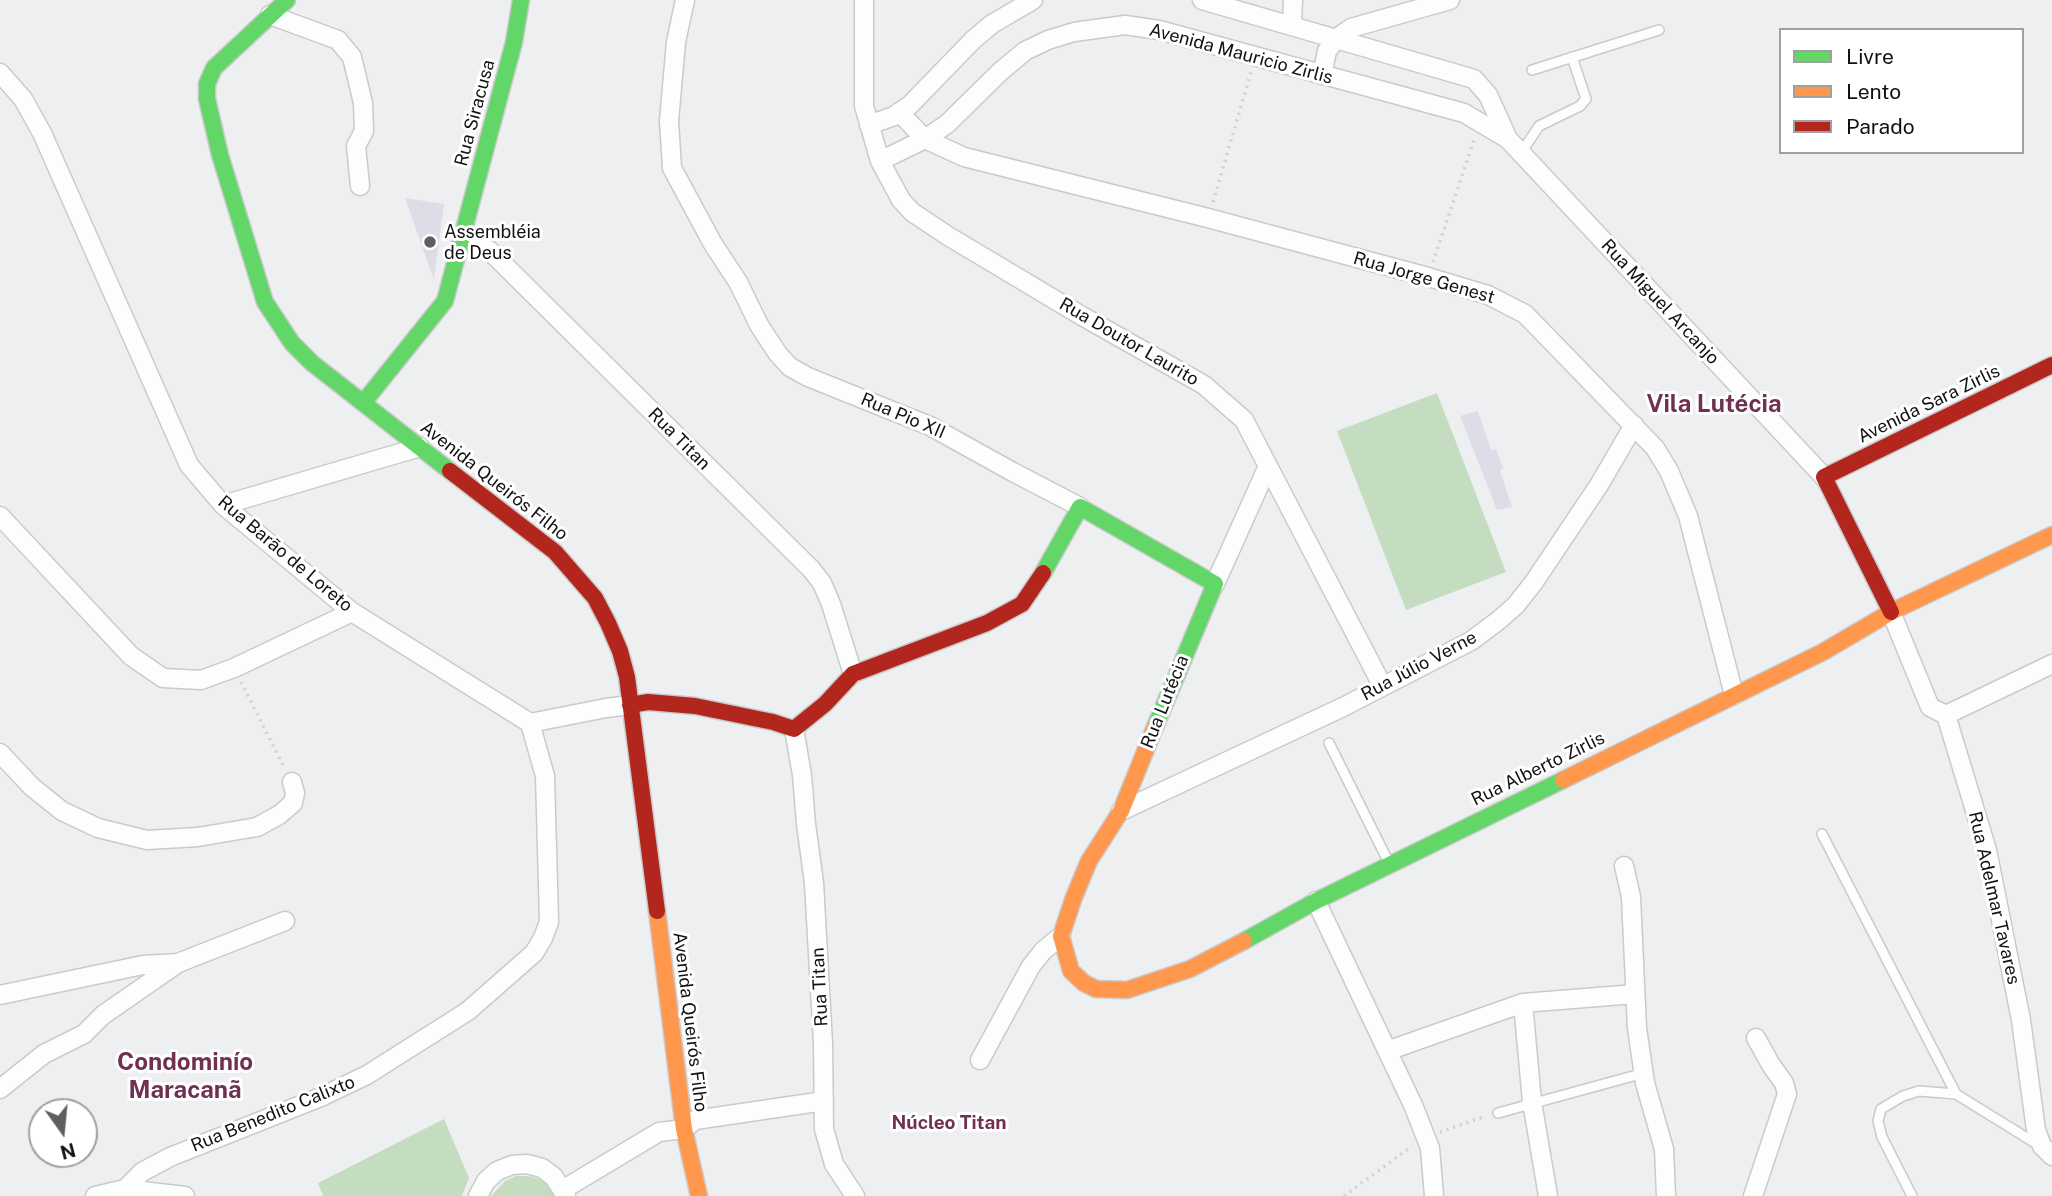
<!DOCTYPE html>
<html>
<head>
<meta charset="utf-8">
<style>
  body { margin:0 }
  #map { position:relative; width:2052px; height:1196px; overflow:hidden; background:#eeeff0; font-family:"Public Sans",sans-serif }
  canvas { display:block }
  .legend { position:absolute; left:1779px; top:28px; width:245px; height:126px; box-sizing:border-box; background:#fff; border:2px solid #a0a0a0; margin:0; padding:9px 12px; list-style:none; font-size:21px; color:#111112 }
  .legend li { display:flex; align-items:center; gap:14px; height:35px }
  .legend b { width:35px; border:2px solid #a0a0a0 }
  .north { position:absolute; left:28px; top:1098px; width:70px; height:70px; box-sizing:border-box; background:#fff; border:2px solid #a0a0a0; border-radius:50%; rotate:165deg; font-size:19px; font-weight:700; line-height:28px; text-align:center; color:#111112 }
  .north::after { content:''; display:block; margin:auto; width:24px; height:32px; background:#5e5f60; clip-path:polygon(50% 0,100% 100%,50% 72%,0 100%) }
</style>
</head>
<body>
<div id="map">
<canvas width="2052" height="1196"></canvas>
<ul class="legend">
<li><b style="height:9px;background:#63d668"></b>Livre</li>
<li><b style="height:9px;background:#ff974d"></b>Lento</li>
<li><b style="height:9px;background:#b3261e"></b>Parado</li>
</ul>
<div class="north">N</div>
</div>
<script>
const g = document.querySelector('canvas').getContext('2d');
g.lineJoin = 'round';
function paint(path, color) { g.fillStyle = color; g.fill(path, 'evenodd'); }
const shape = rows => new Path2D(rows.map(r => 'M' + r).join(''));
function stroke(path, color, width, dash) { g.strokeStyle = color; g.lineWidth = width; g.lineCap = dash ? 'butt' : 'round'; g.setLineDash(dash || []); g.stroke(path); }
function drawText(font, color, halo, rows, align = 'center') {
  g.font = font + ' "Public Sans",sans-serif'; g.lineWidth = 6; g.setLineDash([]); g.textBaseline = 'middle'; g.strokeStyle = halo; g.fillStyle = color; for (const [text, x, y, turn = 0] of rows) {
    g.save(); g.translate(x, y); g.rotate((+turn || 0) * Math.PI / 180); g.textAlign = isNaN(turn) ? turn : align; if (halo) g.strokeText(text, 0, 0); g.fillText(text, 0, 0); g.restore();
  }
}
const green = shape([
  [1437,393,1506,572,1406,610,1337,431],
  [444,1119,469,1178,462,1196,323,1196,318,1183],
  [516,1176,528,1176,540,1179,550,1186,557,1196,491,1196,505,1181]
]);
const building = shape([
  [405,198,444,204,434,280],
  [1478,411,1491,450,1496,449,1503,468,1500,471,1512,507,1497,510,1460,416]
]);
const path = shape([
  [1213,202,1251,72],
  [1433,262,1475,137],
  [241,682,285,769],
  [1440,1132,1486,1116],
  [1344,1196,1412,1146]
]);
const lane = shape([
  [1532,70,1659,30],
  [1521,153,1539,126,1580,106,1586,99,1572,57],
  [1329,743,1389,863],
  [1822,834,1956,1094],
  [1498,1113,1644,1073],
  [1912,1196,1882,1137,1878,1121,1881,1109,1903,1096,1919,1091,1956,1094,2040,1146]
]);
const street = shape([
  [685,0,676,42,669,121,672,168,713,244,738,282,759,325,778,354,790,367,808,377,930,426,1011,471,1080,507],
  [864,0,864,106,880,161,901,200,912,212,948,236,1082,316,1204,385,1244,420,1382,685],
  [1202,0,1474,79,1488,95,1508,139],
  [270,15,338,40,352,57,363,103,364,131,356,146,360,186],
  [1292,25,1293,0],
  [0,73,23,99,42,133,189,465,223,505,352,612,530,723,606,708,630,705],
  [1322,75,1327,51,1337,38,1351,28,1450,0],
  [899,112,925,139,964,157,1208,218,1428,277,1488,295,1525,314,1655,448,1669,471,1688,516,1734,695],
  [869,125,894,116,910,105,973,40,992,24,1033,0],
  [880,161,925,139,947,124,1001,71,1025,51,1048,40,1074,32,1125,25,1159,30,1464,113,1508,139,1824,477],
  [462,234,490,251,811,569,822,583,831,604,853,674],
  [223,505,420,447],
  [0,516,131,656,163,678,201,680,234,668,352,612],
  [1215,584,1268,466],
  [1891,612,1930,707,1946,715,1987,850,2021,1020,2036,1130,2042,1146,2052,1156],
  [1946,715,2052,664],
  [794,729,802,775,806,824,814,883,823,1043,824,1129,834,1164,855,1196],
  [0,753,32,787,62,811,98,828,147,840,198,837,257,827,279,815,293,803,295,793,292,782],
  [1121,811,1343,707,1471,641,1499,620,1516,605,1534,582,1599,485,1634,425],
  [1624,866,1631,897,1637,1028,1645,1083,1664,1149,1666,1196],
  [1316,901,1413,1105,1430,1148,1434,1196],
  [0,995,143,965,178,963,285,921],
  [1523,1003,1532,1102,1548,1196],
  [1387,1051,1523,1003,1635,994],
  [980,1060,1031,966,1043,951,1061,936],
  [0,1089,44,1054,84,1034,103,1015,178,963],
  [125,1189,142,1172,170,1157,321,1097,367,1075,468,1011,534,953,543,938,549,922,545,776,530,723],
  [564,1189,659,1132,684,1129,695,1120,824,1101],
  [95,1196,125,1189,185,1196],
  [478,1196,486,1181,497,1171,512,1165,527,1164,542,1168,554,1177,566,1196],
  [1753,1196,1787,1094,1784,1083,1771,1065,1756,1038]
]);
const fast = shape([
  [287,0,214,68,207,84,207,99,220,155,265,302,292,343,312,363,450,471],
  [363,403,445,301,514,42,521,0],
  [1043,573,1080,507,1215,584,1155,727],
  [1244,941,1316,901,1563,780]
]);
const slow = shape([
  [1155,727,1121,811,1089,861,1074,897,1061,936,1071,971,1084,983,1096,989,1127,990,1190,969,1244,941],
  [1563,780,1823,652,1891,612,2052,535],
  [657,911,684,1129,699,1196]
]);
const jam = shape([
  [450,471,555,552,595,598,608,623,620,651,627,677,657,911],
  [1891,612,1824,477,2052,365],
  [630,705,648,702,695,706,773,722,794,729,825,704,853,674,987,623,1022,604,1043,573]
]);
const markers = [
  [430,242,7,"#5e5f60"]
];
const streetNames = [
  ["Avenida Mauricio Zirlis",1241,54,15],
  ["Rua Siracusa",475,113,-75],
  ["Rua Jorge Genest",1424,278,16],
  ["Rua Miguel Arcanjo",1660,302,47],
  ["Rua Doutor Laurito",1129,342,30],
  ["Avenida Sara Zirlis",1929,404,-26],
  ["Rua Pio XII",903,416,23],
  ["Rua Titan",679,439,45],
  ["Avenida Queirós Filho",494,481,38],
  ["Rua Barão de Loreto",285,554,40],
  ["Rua Júlio Verne",1419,666,-28],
  ["Rua Lutécia",1165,702,-68],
  ["Rua Alberto Zirlis",1538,769,-26],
  ["Rua Adelmar Tavares",1994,898,77],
  ["Rua Titan",820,987,-93],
  ["Avenida Queirós Filho",690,1022,83],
  ["Rua Benedito Calixto",273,1114,-22]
];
const poiNames = [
  ["Assembléia",444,232],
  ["de Deus",444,253]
];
const neighbourhoodNames = [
  ["Núcleo Titan",949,1123]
];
const districtNames = [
  ["Vila Lutécia",1714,405],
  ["Condominío",185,1063],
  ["Maracanã",185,1091]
];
paint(green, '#c4ddc1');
paint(building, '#dedce7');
stroke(lane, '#cacacb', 12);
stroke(street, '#cacacb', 21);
stroke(fast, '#cacacb', 19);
stroke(slow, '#cacacb', 19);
stroke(jam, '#cacacb', 19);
stroke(path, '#d0d0d1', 3.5, [2, 5]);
stroke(lane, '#fcfdfd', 9);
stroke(street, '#fcfdfd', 18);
stroke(fast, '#63d668', 16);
stroke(slow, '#ff974d', 16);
stroke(jam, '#b3261e', 16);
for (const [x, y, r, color] of markers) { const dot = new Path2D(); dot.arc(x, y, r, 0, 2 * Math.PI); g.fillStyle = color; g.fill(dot); stroke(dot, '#fff', 2.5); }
drawText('18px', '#111112', '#fff', streetNames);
drawText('18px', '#111112', '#fff', poiNames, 'left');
drawText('bold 19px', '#703051', '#fff', neighbourhoodNames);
drawText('bold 24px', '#703051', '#fff', districtNames);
</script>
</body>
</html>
